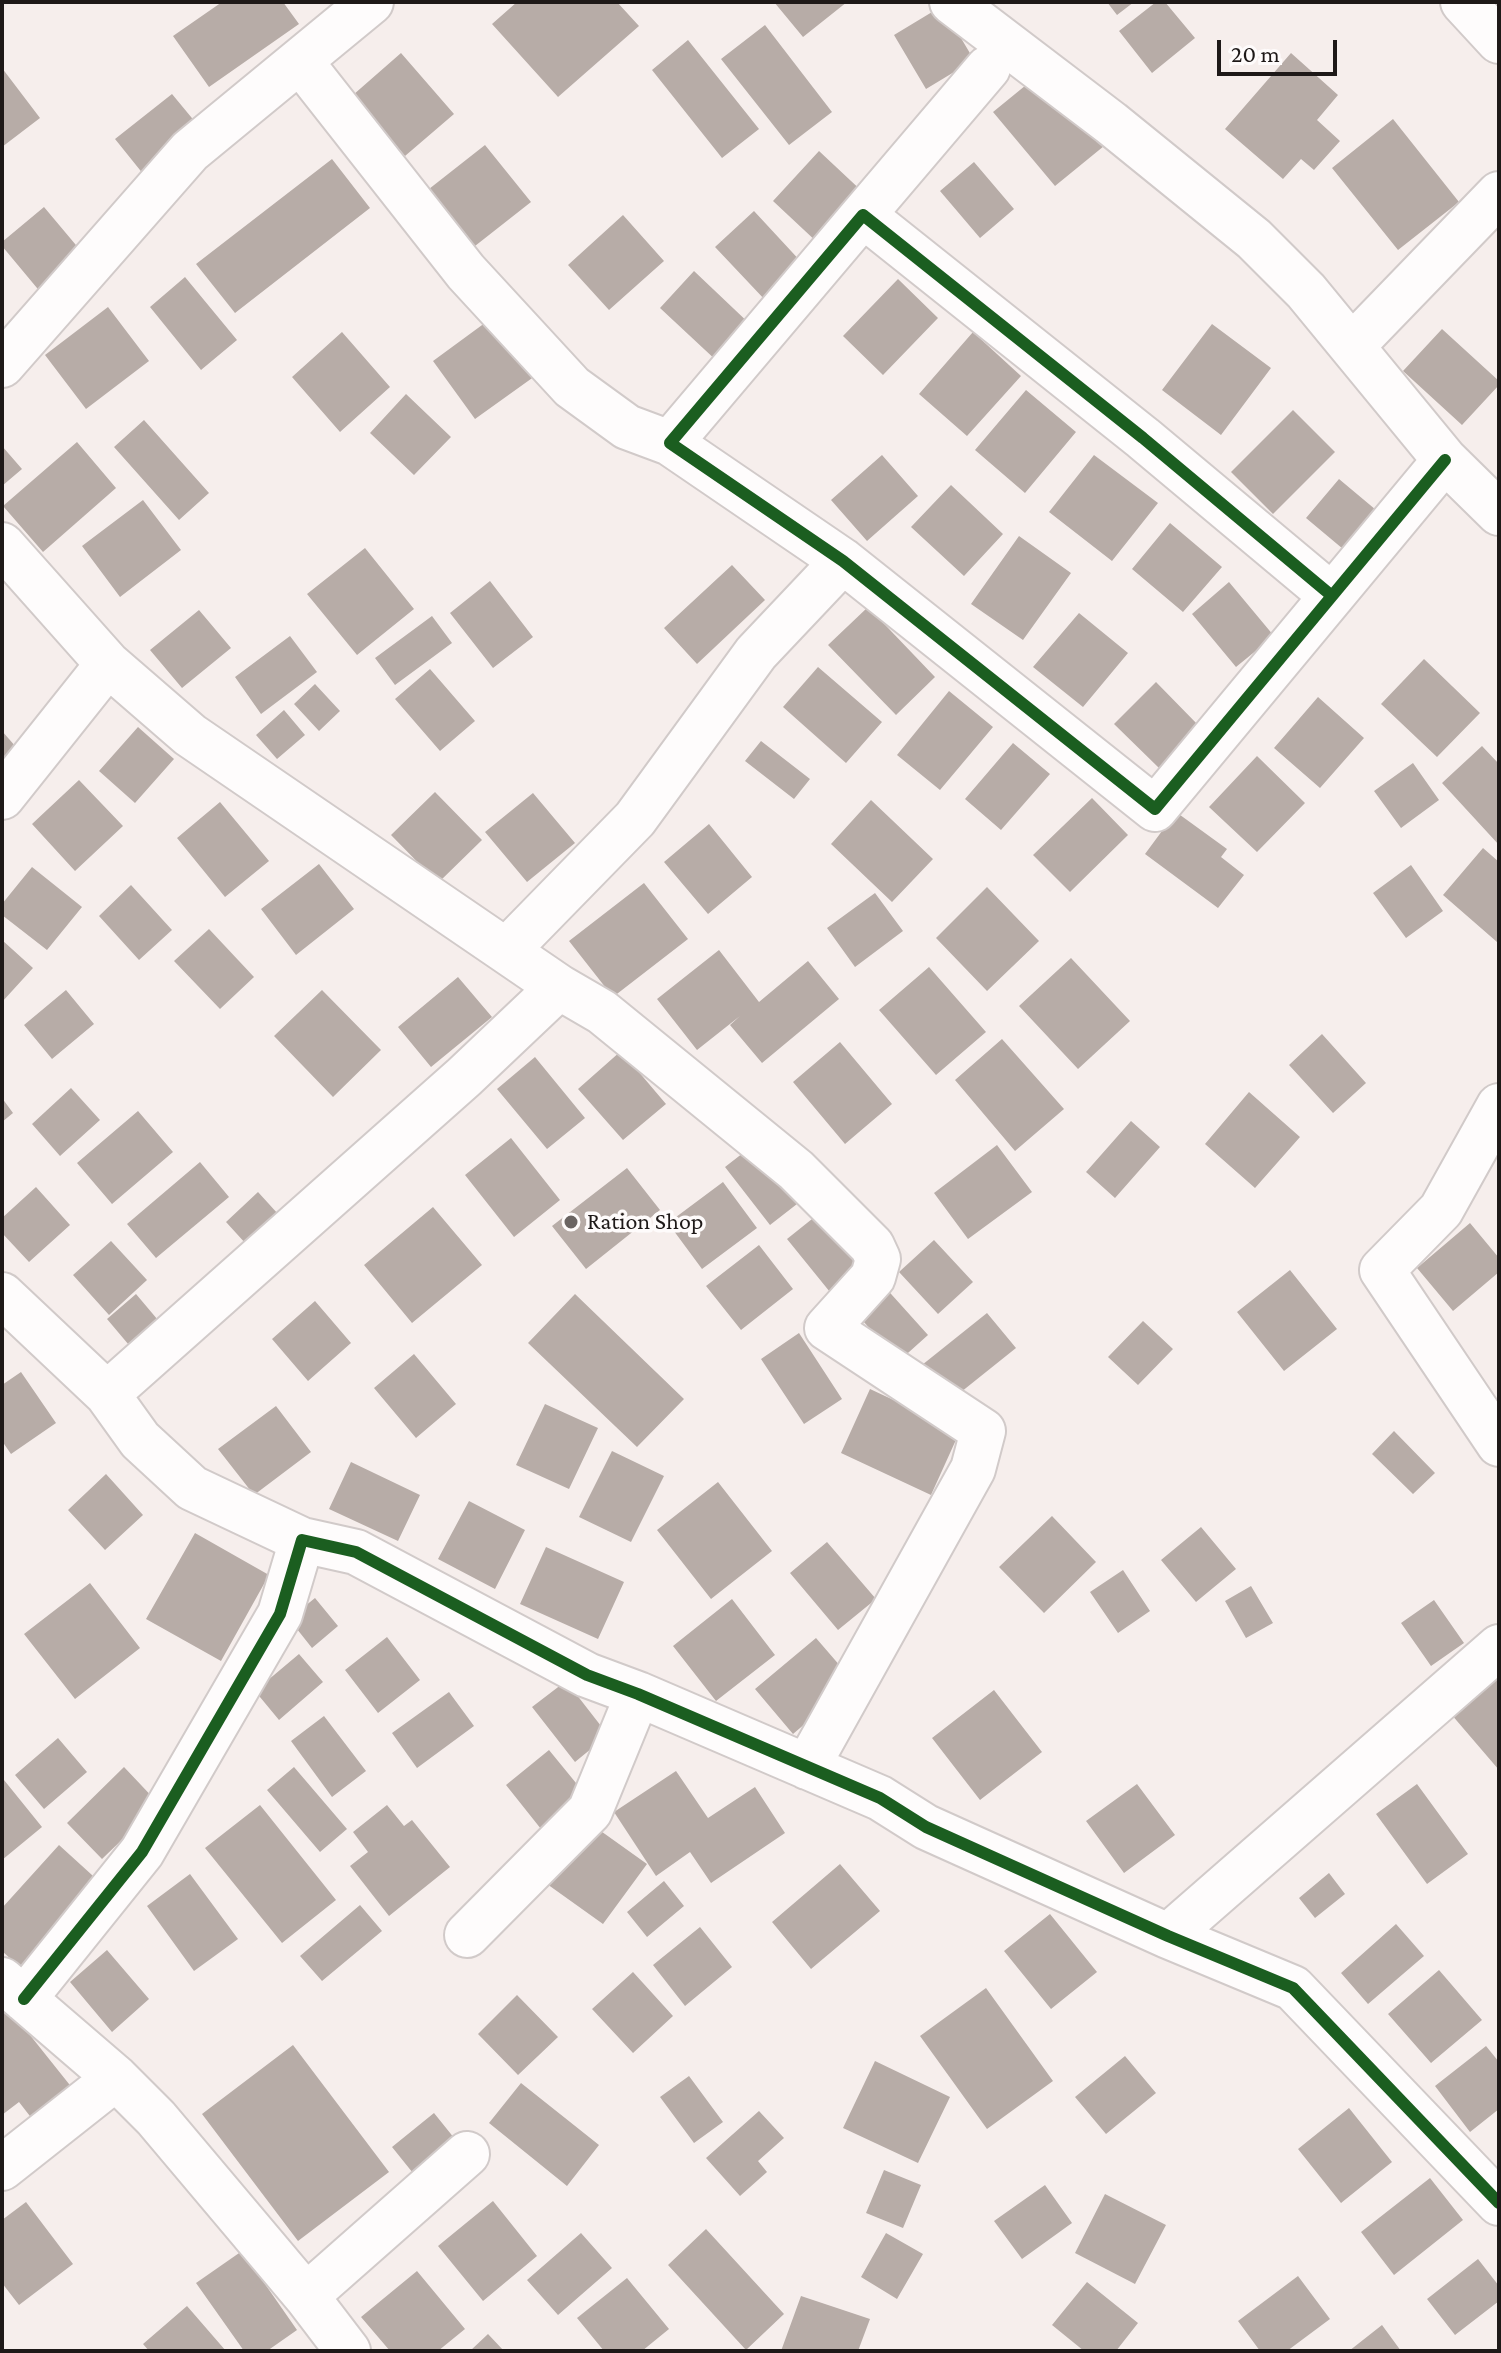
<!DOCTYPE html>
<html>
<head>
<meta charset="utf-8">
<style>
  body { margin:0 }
  #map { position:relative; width:1501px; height:2353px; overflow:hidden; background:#f6eeec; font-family:"Crimson Pro",serif }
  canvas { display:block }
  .frame { position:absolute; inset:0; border:4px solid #1e1918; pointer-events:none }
  .scale { position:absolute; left:1217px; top:40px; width:120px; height:36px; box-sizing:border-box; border:4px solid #1e1918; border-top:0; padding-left:10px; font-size:24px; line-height:28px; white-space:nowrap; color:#1e1918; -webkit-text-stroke:6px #fefbfb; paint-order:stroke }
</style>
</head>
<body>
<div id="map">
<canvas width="1501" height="2353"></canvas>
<div class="frame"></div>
<div class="scale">20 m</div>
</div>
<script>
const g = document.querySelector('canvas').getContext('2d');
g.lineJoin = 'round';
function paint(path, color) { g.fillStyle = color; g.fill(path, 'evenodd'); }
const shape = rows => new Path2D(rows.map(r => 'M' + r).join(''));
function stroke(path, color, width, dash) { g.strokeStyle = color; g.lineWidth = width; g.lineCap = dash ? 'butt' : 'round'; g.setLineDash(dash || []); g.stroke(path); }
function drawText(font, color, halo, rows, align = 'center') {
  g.font = font + ' "Crimson Pro",serif'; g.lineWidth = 7; g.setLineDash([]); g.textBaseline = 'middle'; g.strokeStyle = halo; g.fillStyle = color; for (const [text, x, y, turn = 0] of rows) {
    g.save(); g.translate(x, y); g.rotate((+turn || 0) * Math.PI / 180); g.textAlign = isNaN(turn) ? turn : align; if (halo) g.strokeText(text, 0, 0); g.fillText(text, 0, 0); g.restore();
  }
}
const building = shape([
  [222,2,283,2,299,24,209,87,173,36],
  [517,2,617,2,639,26,558,97,492,24],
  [774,2,847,2,803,37],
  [1107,2,1134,2,1117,15],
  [1156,2,1165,2,1195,38,1152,73,1119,31],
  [942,6,974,60,926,89,894,35],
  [765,25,832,112,789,145,721,59],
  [688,40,759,129,722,158,652,70],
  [401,53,454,114,405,156,353,95],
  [1291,53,1338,95,1317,120,1340,141,1314,170,1301,159,1283,179,1225,129],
  [2,68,40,118,2,147],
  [1042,72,1104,146,1055,186,993,112],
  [172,94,201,129,144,175,115,139],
  [1393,119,1459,202,1398,250,1332,168],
  [485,145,531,202,475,246,429,189],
  [819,151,866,195,819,244,773,201],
  [332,159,370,208,235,313,196,264],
  [974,162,1014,209,980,238,940,191],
  [44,207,86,257,42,294,2,246,2,242],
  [754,211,804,265,766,301,715,247],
  [623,215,664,261,609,310,568,265],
  [694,271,753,327,719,363,660,308],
  [185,277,237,340,201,370,150,307],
  [898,279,938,318,883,375,843,336],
  [108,307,149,361,86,409,45,355],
  [493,317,535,376,475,419,433,361],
  [1212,324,1271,368,1221,435,1162,390],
  [1442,329,1499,381,1499,385,1462,425,1403,371],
  [342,332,390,387,340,432,292,377],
  [973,332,1021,376,967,436,919,394],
  [1026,390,1076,432,1025,493,975,450],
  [406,394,451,437,414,475,370,433],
  [1293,410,1335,452,1273,514,1231,472],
  [144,420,209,493,179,520,114,447],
  [77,442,116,488,43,552,3,506],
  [2,446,22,469,2,486],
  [882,455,918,496,867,541,831,500],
  [1094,455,1158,503,1112,561,1049,512],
  [1339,479,1382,515,1349,554,1306,518],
  [951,485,1003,534,964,576,911,527],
  [143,500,181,550,120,597,82,546],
  [1170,523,1222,567,1183,612,1132,569],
  [1019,536,1071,573,1023,640,971,604],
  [365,548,414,609,357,655,307,594],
  [732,565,765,600,697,664,664,628],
  [490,581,533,637,493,668,450,613],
  [1229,582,1274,636,1236,667,1192,614],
  [868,607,935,677,896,715,828,645],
  [199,610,231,648,182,688,150,650],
  [1079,613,1128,653,1083,707,1033,667],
  [432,616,452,643,395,685,375,658],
  [290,636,317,672,261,714,235,677],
  [1424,659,1480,713,1437,757,1381,704],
  [818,667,882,722,846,763,783,707],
  [430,669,475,721,440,751,395,699],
  [1156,682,1200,727,1159,768,1114,724],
  [315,684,340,711,319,731,294,704],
  [949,691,993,727,940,790,897,755],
  [1318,697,1364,738,1320,788,1274,748],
  [284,710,305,735,277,759,256,735],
  [138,727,174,759,135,803,99,771],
  [2,731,23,755,2,773],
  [761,741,810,779,794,799,745,761],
  [1013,743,1050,774,1001,830,965,799],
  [1482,746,1499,764,1499,845,1442,783],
  [1257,756,1305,803,1257,852,1209,807],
  [1413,763,1439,800,1401,828,1374,791],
  [79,780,123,826,75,871,32,824],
  [435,792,482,840,438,883,391,835],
  [533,793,575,843,527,882,485,832],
  [1092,798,1128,835,1070,892,1033,855],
  [871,800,933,859,892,902,831,844],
  [220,802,269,861,225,897,177,838],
  [1176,812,1227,849,1221,857,1244,875,1218,908,1145,854],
  [709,824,752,877,708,914,664,862],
  [1483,848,1499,862,1497,942,1443,895],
  [319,864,354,909,296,955,261,909],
  [1411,865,1443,911,1406,938,1373,893],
  [32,867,82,907,47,950,2,915,2,904],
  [644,883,688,939,613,997,569,941],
  [131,885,172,930,139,960,99,916],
  [987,887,1039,941,987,991,936,938],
  [875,893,903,931,855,967,827,928],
  [209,929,254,977,220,1009,174,961],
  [2,940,33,968,2,1002],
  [719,950,759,1002,808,961,839,999,762,1063,730,1025,740,1016,697,1050,657,999],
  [1071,958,1130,1021,1078,1069,1019,1006],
  [929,967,986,1032,936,1075,879,1010],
  [458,977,492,1017,431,1067,398,1027],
  [66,990,94,1024,52,1059,24,1025],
  [322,990,381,1050,333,1097,274,1036],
  [1322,1034,1366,1083,1333,1113,1289,1065],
  [1002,1039,1064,1109,1015,1151,955,1080],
  [840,1042,892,1104,845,1144,793,1082],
  [621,1051,666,1104,623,1140,578,1089],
  [535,1057,585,1118,547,1149,497,1089],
  [71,1088,100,1120,60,1156,32,1124],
  [1249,1092,1300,1137,1255,1188,1205,1144],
  [2,1098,13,1113,2,1122],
  [138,1111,173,1152,112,1204,77,1163],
  [1131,1121,1160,1147,1115,1198,1086,1172],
  [511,1138,560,1200,514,1237,465,1175],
  [997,1145,1032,1192,968,1239,934,1193],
  [752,1146,797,1204,770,1225,725,1167],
  [200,1162,229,1197,156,1258,127,1224],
  [627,1168,660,1210,586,1269,552,1226],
  [723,1182,757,1228,702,1269,668,1223],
  [36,1187,70,1225,29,1262,2,1233,2,1218],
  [258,1192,289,1226,257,1256,226,1222],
  [433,1207,482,1265,412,1323,364,1265],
  [822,1211,869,1268,834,1297,787,1239],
  [1470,1223,1499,1258,1499,1272,1453,1311,1417,1268],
  [934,1240,973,1282,938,1314,899,1272],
  [111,1241,147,1280,109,1315,73,1275],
  [759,1245,793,1289,741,1330,706,1286],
  [1290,1270,1337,1329,1284,1371,1237,1312],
  [883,1285,928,1335,899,1361,854,1311],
  [136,1294,163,1326,134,1351,107,1319],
  [575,1294,684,1399,637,1447,528,1343],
  [315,1301,351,1343,308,1381,272,1339],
  [987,1313,1016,1348,951,1400,922,1365],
  [1143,1321,1173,1349,1138,1385,1108,1357],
  [799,1333,842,1399,804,1424,761,1359],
  [414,1354,456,1404,416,1438,374,1388],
  [21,1372,56,1423,11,1454,2,1441,2,1385],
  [870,1389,960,1431,931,1495,841,1453],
  [545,1404,598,1428,569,1489,516,1465],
  [276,1406,311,1452,254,1495,218,1449],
  [1394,1431,1435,1473,1413,1494,1372,1454],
  [612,1451,664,1476,631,1542,579,1517],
  [351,1462,420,1495,398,1541,329,1509],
  [106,1474,143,1515,105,1550,68,1510],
  [718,1482,772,1551,711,1599,657,1530],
  [469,1501,525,1530,495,1589,438,1559],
  [1052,1516,1096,1562,1044,1613,999,1567],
  [1201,1527,1236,1569,1196,1602,1161,1560],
  [195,1533,269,1575,221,1661,146,1619],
  [827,1542,876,1599,838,1630,790,1573],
  [546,1547,624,1582,598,1639,520,1604],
  [1123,1570,1150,1611,1118,1633,1090,1592],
  [90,1583,140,1648,75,1699,24,1634],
  [1251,1586,1273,1623,1246,1638,1225,1601],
  [315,1598,338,1626,312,1648,289,1619],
  [732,1599,775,1655,716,1701,673,1646],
  [1434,1600,1464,1643,1431,1666,1401,1623],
  [387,1637,420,1680,378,1713,345,1670],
  [816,1638,854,1682,793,1734,755,1689],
  [299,1654,323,1682,279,1720,255,1691],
  [1499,1673,1499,1770,1451,1714],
  [566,1681,608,1735,575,1762,532,1707],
  [994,1690,1042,1752,980,1800,932,1738],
  [449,1692,474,1726,417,1768,392,1733],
  [324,1716,366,1771,332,1797,291,1741],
  [58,1738,87,1772,44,1809,15,1775],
  [549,1750,585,1794,541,1829,506,1785],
  [124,1767,159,1804,102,1859,67,1823],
  [294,1767,347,1829,320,1852,267,1790],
  [676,1771,708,1818,755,1787,785,1833,711,1883,690,1852,656,1876,614,1812],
  [4,1780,42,1827,2,1860,2,1781],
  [1137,1784,1175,1835,1124,1873,1086,1821],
  [1417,1784,1468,1854,1427,1884,1376,1814],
  [260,1805,336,1900,282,1943,205,1848],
  [387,1805,404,1826,412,1820,450,1867,389,1916,350,1866,368,1852,353,1832],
  [591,1824,647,1864,603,1924,547,1884],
  [59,1845,103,1885,24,1971,2,1951,2,1908],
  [840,1864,880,1911,811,1969,772,1922],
  [1329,1873,1345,1894,1315,1918,1299,1898],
  [190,1874,238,1939,194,1971,147,1906],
  [664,1881,684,1906,647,1937,627,1912],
  [360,1905,382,1931,322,1981,300,1956],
  [1050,1914,1097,1972,1051,2009,1004,1951],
  [1396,1924,1424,1956,1368,2004,1341,1973],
  [700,1927,732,1967,685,2006,653,1965],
  [107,1950,149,1999,112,2032,70,1982],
  [1439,1970,1482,2020,1431,2063,1388,2014],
  [633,1972,673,2016,633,2053,592,2009],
  [986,1988,1053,2081,987,2129,920,2036],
  [517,1995,558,2037,518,2075,478,2034],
  [2,2000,73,2089,33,2120,19,2102,2,2115],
  [293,2045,389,2172,298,2241,202,2114],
  [1486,2046,1499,2062,1499,2109,1470,2132,1435,2086],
  [1125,2056,1156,2093,1106,2134,1075,2097],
  [875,2061,950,2097,918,2163,843,2128],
  [689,2076,723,2122,694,2143,660,2097],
  [521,2083,599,2145,567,2186,489,2123],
  [1349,2108,1392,2162,1341,2203,1298,2149],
  [759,2111,784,2138,758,2161,767,2172,740,2196,706,2158],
  [434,2113,467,2154,425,2188,392,2147],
  [884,2170,921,2185,903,2228,866,2213],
  [1430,2178,1463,2220,1394,2275,1361,2232],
  [1045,2185,1072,2223,1022,2259,994,2221],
  [1105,2194,1166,2225,1135,2284,1075,2253],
  [493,2201,537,2256,483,2301,438,2246],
  [26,2202,73,2264,19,2305,2,2283,2,2220],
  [706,2229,784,2314,746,2350,668,2265],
  [581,2233,612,2268,558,2315,527,2280],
  [886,2233,923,2254,897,2299,861,2277],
  [242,2251,297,2330,267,2351,244,2351,196,2283],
  [1478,2259,1499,2286,1499,2301,1455,2335,1427,2299],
  [417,2271,465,2329,438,2351,390,2351,361,2317],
  [1298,2276,1330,2319,1287,2351,1260,2351,1238,2321],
  [627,2278,669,2329,642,2351,604,2351,577,2318],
  [1087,2282,1138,2323,1116,2351,1084,2351,1052,2325],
  [801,2296,870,2319,858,2351,781,2351],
  [187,2306,226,2351,149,2351,143,2344],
  [1382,2325,1401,2351,1349,2351],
  [488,2334,504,2351,470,2351]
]);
const minor = shape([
  [952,2,1111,123,1254,239,1306,291,1445,460,1499,513],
  [1463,2,1499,41],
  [300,61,466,272,572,387,627,427,670,443],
  [863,215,988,68],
  [1352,346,1499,194],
  [2,365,190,151,371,2],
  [2,545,108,664,2,797],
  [1332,596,1143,438,863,215,670,443,843,561,1155,809,1445,460],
  [507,950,635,819,756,653,843,561],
  [559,987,602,1012,796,1170,872,1246,878,1259,873,1277,827,1328,983,1431,973,1469,807,1767],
  [1499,1106,1441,1210,1382,1270,1499,1444],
  [2,1295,107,1394,464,1077,559,987,190,735,108,664],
  [107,1394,140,1440,192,1488,302,1540],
  [467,1935,590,1811,638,1694],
  [1168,1936,1499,1647],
  [2,1980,116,2078,156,2118,306,2296,348,2351],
  [24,1999,142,1852,280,1614,302,1540,356,1552,587,1675,638,1694,880,1798,926,1827,1168,1936,1293,1988,1499,2203],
  [2,2168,116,2078],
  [306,2296,467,2154]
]);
const cycleway = shape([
  [1332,596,1143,438,863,215,670,443,843,561,1155,809,1445,460],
  [24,1999,142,1852,280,1614,302,1540,356,1552,587,1675,638,1694,880,1798,926,1827,1168,1936,1293,1988,1499,2203]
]);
const markers = [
  [571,1222,8,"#6a6462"]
];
const poiNames = [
  ["Ration Shop",587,1222]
];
paint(building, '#b7aca7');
stroke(minor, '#d1cac9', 48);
stroke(minor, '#fefcfc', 44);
stroke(cycleway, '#1b5e20', 12);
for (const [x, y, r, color] of markers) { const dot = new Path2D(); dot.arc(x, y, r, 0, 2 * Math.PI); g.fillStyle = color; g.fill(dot); stroke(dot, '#fefbfb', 3); }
drawText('24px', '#1e1918', '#fefbfb', poiNames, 'left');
</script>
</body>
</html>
